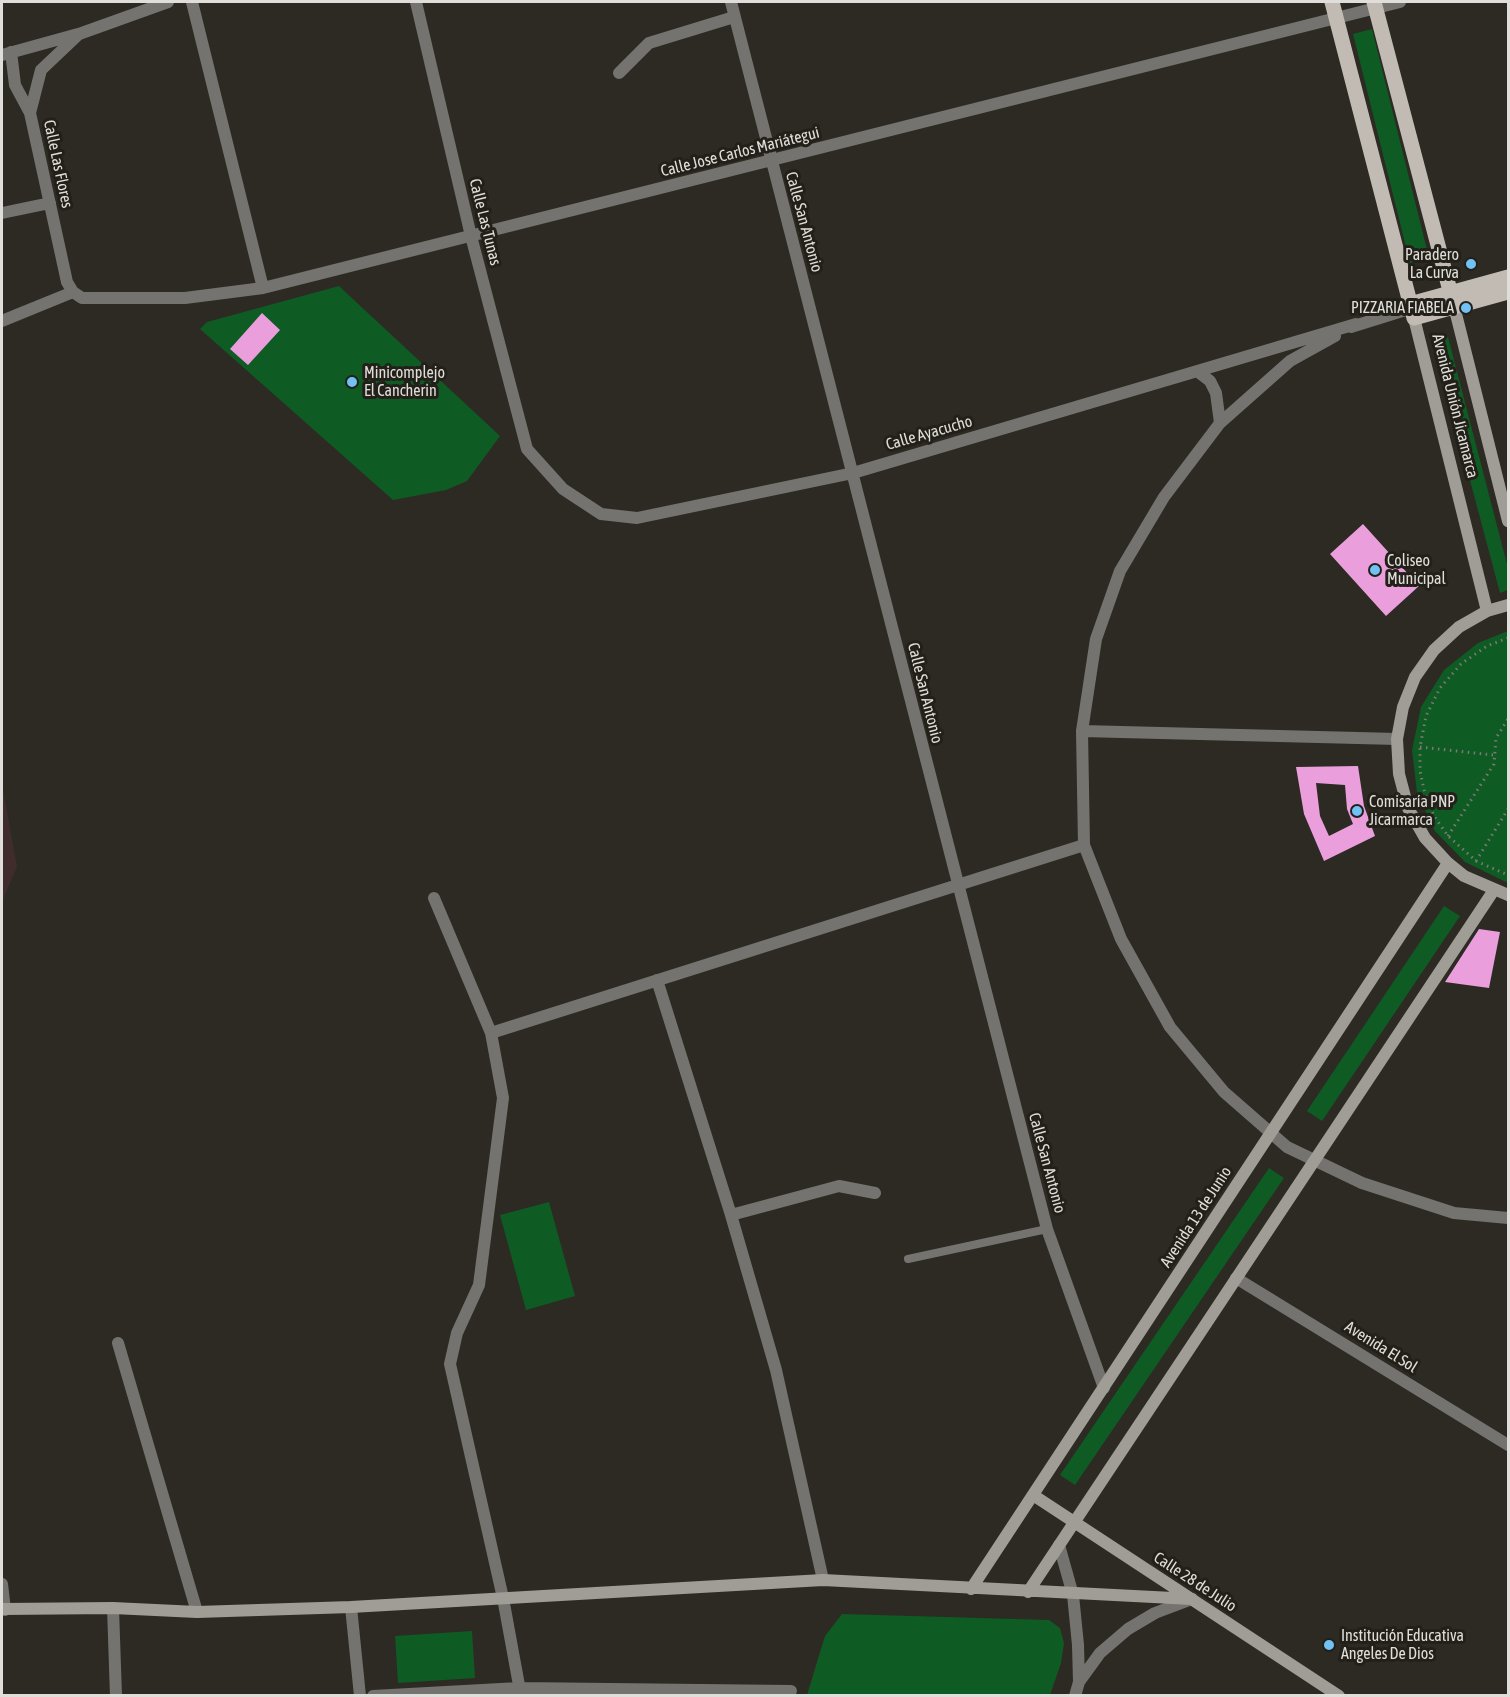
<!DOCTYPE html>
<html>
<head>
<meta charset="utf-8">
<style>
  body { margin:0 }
  #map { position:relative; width:1510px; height:1697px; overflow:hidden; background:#2c2a23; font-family:"Asap Condensed",sans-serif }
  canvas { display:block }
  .frame { position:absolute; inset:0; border:3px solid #e0deda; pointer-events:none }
</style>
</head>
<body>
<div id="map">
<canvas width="1510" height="1697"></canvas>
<div class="frame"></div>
</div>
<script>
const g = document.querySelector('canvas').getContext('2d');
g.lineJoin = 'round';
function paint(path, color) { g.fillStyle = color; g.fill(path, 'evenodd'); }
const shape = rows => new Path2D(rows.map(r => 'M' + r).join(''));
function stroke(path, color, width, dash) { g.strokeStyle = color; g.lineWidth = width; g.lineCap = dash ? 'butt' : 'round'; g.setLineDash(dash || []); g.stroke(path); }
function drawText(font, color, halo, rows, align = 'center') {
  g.font = font + ' "Asap Condensed",sans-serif'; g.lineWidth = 6; g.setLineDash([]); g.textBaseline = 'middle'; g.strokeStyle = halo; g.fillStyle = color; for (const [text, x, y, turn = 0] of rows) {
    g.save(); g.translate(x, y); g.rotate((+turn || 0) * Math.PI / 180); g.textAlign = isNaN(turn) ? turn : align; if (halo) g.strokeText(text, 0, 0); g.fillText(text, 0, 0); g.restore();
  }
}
const industrial = shape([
  [2,784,17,867,2,902]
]);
const green = shape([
  [1372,29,1429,258,1410,263,1353,34],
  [339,286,500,436,467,481,446,490,393,500,200,329,207,322],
  [1448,337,1508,568,1508,590,1500,593,1433,341],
  [1508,631,1508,883,1465,862,1435,831,1417,793,1412,750,1421,707,1444,670,1478,643],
  [1444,906,1460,916,1322,1121,1307,1111],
  [1269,1168,1284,1178,1075,1485,1060,1475],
  [549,1202,575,1296,526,1310,500,1215],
  [842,1614,1049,1620,1060,1628,1064,1643,1061,1663,1050,1695,807,1695,825,1636],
  [472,1631,475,1678,398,1683,395,1636]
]);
const building = shape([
  [262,313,280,330,248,365,230,349],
  [1363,524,1419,586,1386,616,1330,554],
  [1358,766,1364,806,1375,836,1324,861,1304,814,1296,767],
  [1316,783,1345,785,1347,809,1353,824,1329,836,1320,816],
  [1479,929,1500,932,1489,988,1445,982]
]);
const path = shape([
  [1508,638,1487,646,1461,664,1440,688,1426,716,1420,747,1420,771,1425,794,1434,816,1448,836,1476,861,1508,875],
  [1420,747,1493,755],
  [1448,836,1494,764,1496,738,1508,719],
  [1476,861,1508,809]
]);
const lane = shape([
  [908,1259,1047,1229]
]);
const street = shape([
  [168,2,79,34,41,70,30,113,67,282,73,292,82,298,185,298,263,288,1400,2],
  [192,2,263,288],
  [416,2,471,236,527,449,563,489,601,514,637,518,853,473,1356,324],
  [731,2,1047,1229,1104,1388],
  [11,52,15,85,30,113],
  [2,55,78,34],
  [619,73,649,43,734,17],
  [2,213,50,203],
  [2,321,73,292],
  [1351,327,1412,308],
  [1335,336,1290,361,1220,423,1164,497,1120,571,1096,639,1082,731,1084,845,1121,939,1170,1027,1224,1092,1271,1133,1287,1147,1362,1183,1454,1213,1508,1218],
  [1197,371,1210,381,1216,393,1220,423],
  [1082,731,1397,739],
  [434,898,491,1033,503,1098,479,1285,457,1333,450,1364,503,1598,521,1696],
  [657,980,731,1215,776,1370,823,1580],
  [491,1033,1084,845],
  [731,1215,839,1186,875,1193],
  [1236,1278,1508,1445],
  [118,1343,197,1612],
  [1059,1545,1073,1595,1078,1645,1079,1682,1075,1696],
  [2,1584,5,1610],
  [351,1607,360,1696],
  [113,1608,116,1696],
  [1079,1682,1100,1653,1128,1629,1155,1613,1192,1599],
  [373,1696,519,1688,791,1691]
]);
const secondary = shape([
  [1454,306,1508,521],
  [1414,318,1487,611],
  [1508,605,1487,611,1459,627,1434,650,1415,677,1403,707,1397,739,1399,774,1408,808,1425,838,1448,863,1464,876,1508,895],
  [1033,1495,1339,1696],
  [971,1589,1448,863],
  [1028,1592,1494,890],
  [2,1609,113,1608,197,1612,351,1607,823,1580,1192,1599]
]);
const primary = shape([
  [1332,2,1414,318,1508,292],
  [1374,2,1454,306],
  [1410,304,1508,277]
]);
const markers = [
  [1471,264,6,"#71c1f4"],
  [1466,308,6,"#71c1f4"],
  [352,382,6,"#71c1f4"],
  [1375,570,6,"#71c1f4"],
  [1357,811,6,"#71c1f4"],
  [1329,1645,6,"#71c1f4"]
];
const streetNames = [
  ["Calle Jose Carlos Mariátegui",740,152,-14],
  ["Calle Las Flores",58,164,78],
  ["Calle Las Tunas",485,222,76],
  ["Calle San Antonio",804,222,75],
  ["Avenida Unión Jicamarca",1455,406,76],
  ["Calle Ayacucho",929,433,-16],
  ["Calle San Antonio",925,693,76],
  ["Calle San Antonio",1047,1163,75],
  ["Avenida 13 de Junio",1196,1217,-57],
  ["Avenida El Sol",1381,1347,32],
  ["Calle 28 de Julio",1195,1582,33]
];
const poiNames = [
  ["Paradero",1459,255,"right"],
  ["La Curva",1459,273,"right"],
  ["PIZZARIA FIABELA",1454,308,"right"],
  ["Minicomplejo",364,373],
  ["El Cancherin",364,391],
  ["Coliseo",1387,561],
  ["Municipal",1387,579],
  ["Comisaría PNP",1369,802],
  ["Jicarmarca",1369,820],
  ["Institución Educativa",1341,1636],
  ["Angeles De Dios",1341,1654]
];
paint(industrial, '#402c2c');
paint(green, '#0f5b24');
paint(building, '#ea9fdc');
stroke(path, '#7c7a75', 3, [1.5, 4.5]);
stroke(lane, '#75736f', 8);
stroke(street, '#75736f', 12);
stroke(secondary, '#a09c96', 12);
stroke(primary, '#c1bbb4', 15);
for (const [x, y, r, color] of markers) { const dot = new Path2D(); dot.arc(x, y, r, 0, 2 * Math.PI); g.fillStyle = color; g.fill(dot); stroke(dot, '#232019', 2); }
drawText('16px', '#e0deda', '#232019', streetNames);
drawText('16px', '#e0deda', '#232019', poiNames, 'left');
</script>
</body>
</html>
